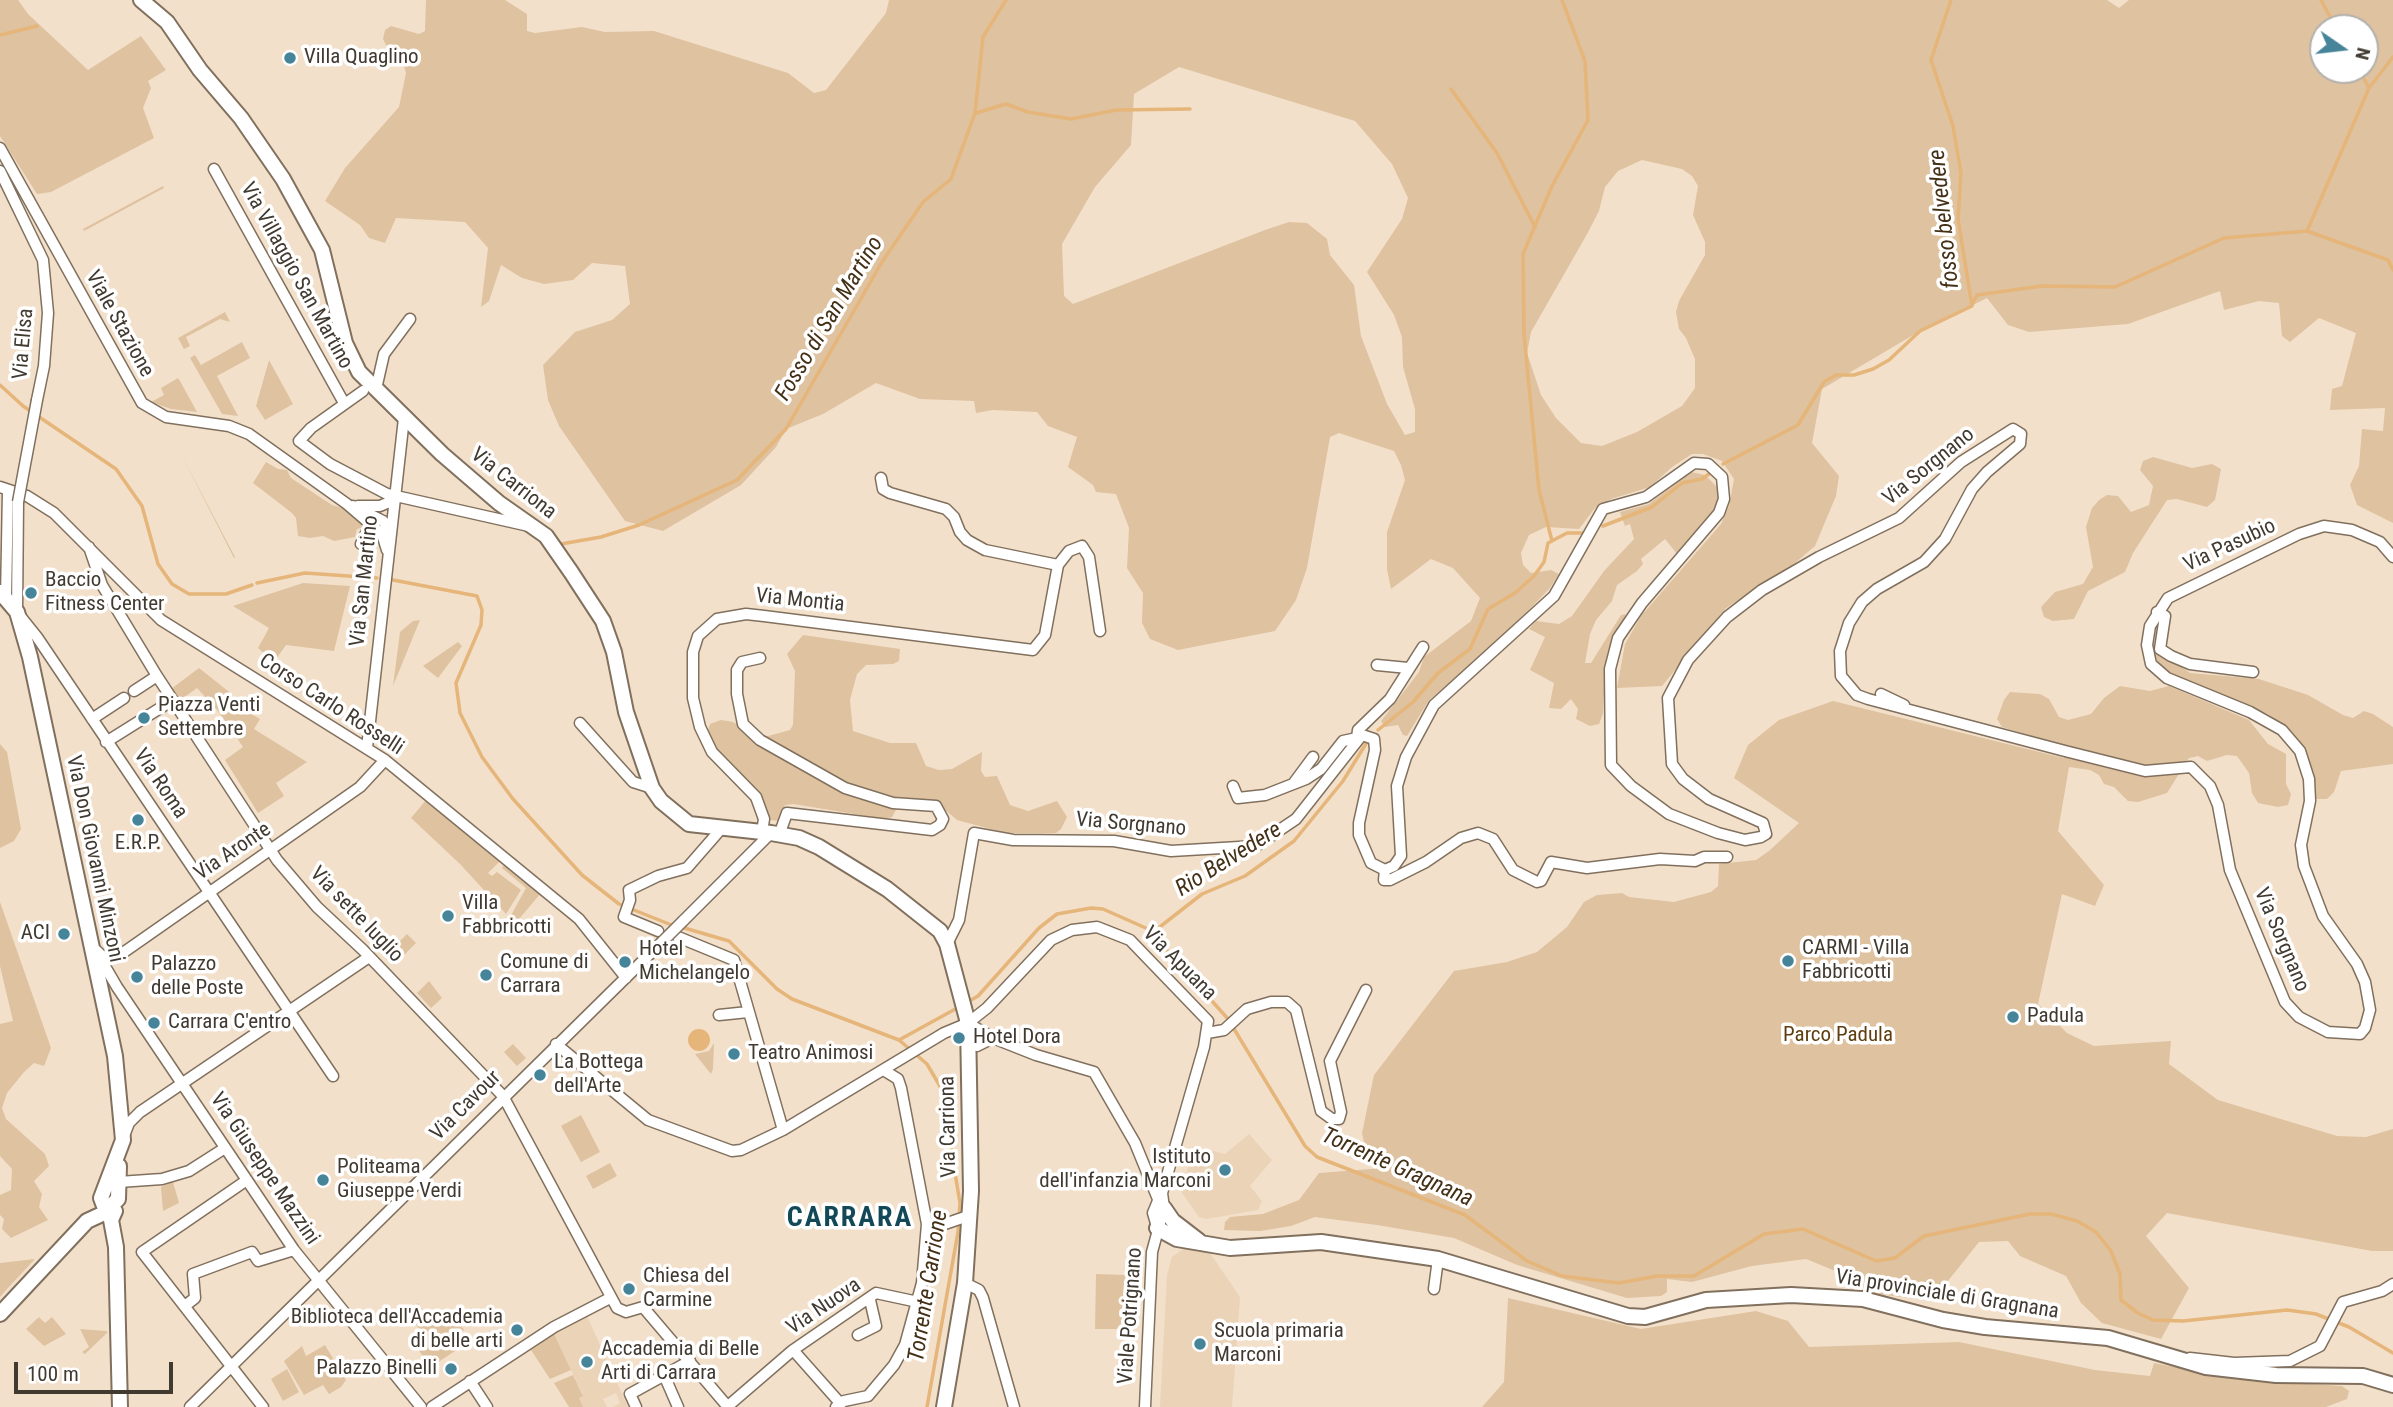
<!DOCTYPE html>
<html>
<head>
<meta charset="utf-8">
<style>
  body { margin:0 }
  #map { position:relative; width:2393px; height:1407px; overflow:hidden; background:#f3e0cb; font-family:"Roboto Condensed",sans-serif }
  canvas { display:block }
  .north { position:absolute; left:2309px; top:14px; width:70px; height:70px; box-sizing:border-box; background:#fff; border:2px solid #b3b0ad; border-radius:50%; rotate:104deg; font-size:19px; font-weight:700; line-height:28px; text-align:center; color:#413a31 }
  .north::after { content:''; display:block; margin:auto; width:24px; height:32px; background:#458499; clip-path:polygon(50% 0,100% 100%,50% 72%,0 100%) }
  .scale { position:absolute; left:14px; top:1362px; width:159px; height:32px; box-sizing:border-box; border:4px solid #413a31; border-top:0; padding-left:9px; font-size:21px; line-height:24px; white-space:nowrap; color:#413a31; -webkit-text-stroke:5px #fff; paint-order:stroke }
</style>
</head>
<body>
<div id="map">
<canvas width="2393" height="1407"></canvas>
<div class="north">N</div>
<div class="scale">100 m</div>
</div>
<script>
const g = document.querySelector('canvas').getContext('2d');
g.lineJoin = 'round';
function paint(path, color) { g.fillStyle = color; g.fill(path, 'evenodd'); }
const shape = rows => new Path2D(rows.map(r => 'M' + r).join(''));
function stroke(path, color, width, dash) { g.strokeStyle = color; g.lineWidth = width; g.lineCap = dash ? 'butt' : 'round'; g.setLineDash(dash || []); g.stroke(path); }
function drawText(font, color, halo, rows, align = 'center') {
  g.font = font + ' "Roboto Condensed",sans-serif'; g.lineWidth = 7; g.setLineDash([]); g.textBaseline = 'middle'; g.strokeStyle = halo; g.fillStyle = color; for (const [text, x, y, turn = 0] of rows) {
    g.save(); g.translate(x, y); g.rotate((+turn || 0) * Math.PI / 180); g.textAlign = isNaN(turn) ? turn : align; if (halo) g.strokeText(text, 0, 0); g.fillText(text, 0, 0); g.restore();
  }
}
const built = shape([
  [1249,1134,1272,1160,1250,1186,1262,1201,1258,1210,1206,1219,1199,1217,1182,1193,1193,1146,1225,1154],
  [1186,1247,1208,1250,1240,1297,1232,1407,1160,1407,1167,1275,1172,1257],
  [587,1316,628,1407,613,1407,620,1403,616,1393,603,1399,607,1407,583,1407,579,1398,583,1395,554,1334]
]);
const green = shape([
  [0,0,18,0,28,14,88,70,141,36,166,70,148,81,151,88,143,108,154,138,51,192,37,194,0,136],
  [426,0,505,0,527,14,527,31,535,33,582,27,605,32,654,31,788,73,814,93,826,90,886,13,889,0,2107,0,2119,8,2129,0,2393,0,2393,523,2357,505,2350,485,2359,466,2362,429,2383,431,2385,408,2330,410,2332,389,2342,386,2356,333,2319,318,2290,342,2282,336,2279,303,2259,301,2224,310,2220,291,2128,324,2029,332,2008,325,1987,298,1920,331,1822,389,1812,443,1839,476,1836,496,1815,546,1788,569,1726,608,1662,686,1617,688,1625,644,1641,616,1721,524,1729,506,1734,479,1722,461,1703,454,1692,454,1672,467,1650,487,1611,499,1595,508,1579,529,1546,527,1529,535,1521,553,1523,565,1531,573,1551,570,1559,574,1550,588,1498,642,1429,700,1407,736,1403,735,1398,725,1385,727,1381,721,1419,672,1424,657,1471,621,1480,598,1453,568,1431,559,1391,589,1387,569,1387,532,1405,480,1401,465,1394,451,1339,433,1330,437,1307,568,1296,600,1275,631,1178,650,1150,639,1142,623,1143,593,1127,568,1129,528,1116,494,1096,492,1093,485,1068,467,1077,437,1048,426,1037,412,993,410,976,413,974,401,920,399,876,383,823,414,786,429,776,447,741,485,663,531,625,521,559,426,548,400,543,365,575,332,612,320,630,304,625,266,592,263,573,280,544,284,522,278,501,265,489,301,481,307,488,248,465,222,396,218,385,243,369,238,360,225,325,201,345,168,399,107,406,73,404,66,389,59,389,51,383,39,385,30,391,26,419,34,425,31],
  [2323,28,2365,28,2365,70,2323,70],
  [1179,67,1355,121,1392,164,1408,198,1402,219,1367,272,1394,315,1402,337,1403,367,1415,409,1415,432,1405,435,1387,404,1361,336,1354,285,1330,255,1327,239,1307,223,1289,222,1265,230,1073,304,1064,296,1062,244,1095,187,1131,145,1134,94],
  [1642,160,1682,169,1692,176,1698,186,1693,215,1705,242,1705,255,1679,301,1676,312,1679,329,1686,338,1695,359,1695,388,1682,406,1637,432,1602,446,1581,443,1556,418,1541,395,1527,353,1531,332,1586,236,1599,211,1605,187,1618,171],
  [163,186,164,188,84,231,83,229],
  [225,312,230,322,220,319,186,337,190,346,184,349,178,338],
  [242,342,250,358,217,376,238,416,222,414,190,358,195,355,201,365],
  [269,360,293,404,265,420,256,406],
  [178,378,180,381,197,412,171,409,151,402,164,395,161,388],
  [181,454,235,557,234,558],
  [2153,457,2192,468,2212,464,2221,469,2215,500,2207,507,2177,499,2167,500,2133,553,2125,572,2088,591,2074,619,2053,621,2044,617,2041,607,2055,592,2083,584,2093,567,2086,527,2092,508,2099,500,2107,495,2118,496,2131,512,2149,505,2153,486,2140,470,2143,461],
  [266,462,278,469,287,470,291,478,332,505,346,509,365,522,364,527,357,529,355,537,334,541,323,536,310,538,298,536,296,518,292,513,253,483],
  [1691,472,1705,475,1718,488,1718,503,1709,519,1678,555,1665,539,1641,559,1643,564,1637,571,1617,585,1612,601,1596,620,1590,634,1585,663,1591,663,1621,615,1626,614,1610,649,1605,675,1603,714,1599,724,1590,726,1576,719,1578,709,1571,699,1561,709,1549,708,1554,683,1530,670,1545,637,1529,629,1536,621,1559,624,1572,616,1604,571,1634,539,1630,524,1625,526,1620,512,1649,504],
  [303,583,350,586,334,651,286,645,274,662,258,648,269,628,233,606],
  [420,620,393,686,400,632,413,621],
  [803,635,900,649,899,661,893,664,866,665,857,674,850,700,853,731,890,743,916,743,926,766,939,770,952,769,982,752,981,771,985,777,997,776,1010,805,1028,811,1057,801,1067,817,1061,829,1056,833,1005,833,957,820,937,803,898,806,892,817,885,819,793,804,785,805,779,821,770,820,760,796,720,755,708,730,710,724,721,720,733,722,755,735,768,736,790,730,793,725,795,671,787,654],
  [458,642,462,646,438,678,423,666],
  [2157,650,2190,673,2259,679,2308,695,2343,715,2353,718,2364,711,2373,714,2393,727,2393,764,2341,771,2334,792,2327,799,2316,799,2306,749,2292,732,2268,714,2178,679,2159,665,2154,652],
  [199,668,233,695,230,702,260,719,254,729,307,762,276,783,284,796,258,813,225,760,243,747,218,711,197,688,179,701,171,689],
  [2120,686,2150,691,2169,686,2249,720,2268,744,2286,754,2286,784,2291,794,2288,805,2278,807,2258,803,2252,793,2249,773,2237,756,2227,755,2207,761,2198,756,2189,758,2167,793,2138,802,2128,801,2114,787,2104,784,2099,775,2090,770,2069,767,2058,831,2104,885,2095,906,2062,894,2038,1004,2067,1033,2094,1046,2171,1041,2169,1064,2218,1100,2337,1136,2366,1137,2393,1129,2393,1251,2372,1251,2167,1213,2146,1236,2189,1288,2161,1339,2102,1323,2081,1303,2066,1276,2020,1256,2008,1241,1979,1242,1932,1301,1870,1293,1850,1277,1806,1259,1752,1266,1692,1282,1667,1279,1667,1292,1661,1296,1627,1298,1517,1265,1454,1238,1377,1225,1315,1217,1291,1226,1260,1231,1224,1230,1225,1222,1230,1217,1263,1214,1299,1200,1319,1173,1384,1168,1367,1156,1362,1133,1374,1075,1454,971,1507,962,1537,952,1567,927,1584,902,1597,895,1622,893,1629,897,1674,902,1711,892,1718,886,1719,864,1756,860,1769,851,1799,823,1734,778,1748,745,1779,720,1833,701,2064,758,2065,746,2002,727,1997,719,2004,700,2010,692,2040,694,2049,699,2059,717,2068,720,2091,714,2104,698],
  [0,744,7,752,21,829,14,841,0,848],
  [426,800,500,861,488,873,492,876,497,872,521,890,506,914,460,864,411,818],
  [504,864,541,893,514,925,509,919,526,888,502,868],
  [0,902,51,1048,44,1066,34,1063,24,1072,7,1093,2,1108,6,1119,45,1154,49,1166,34,1181,42,1194,39,1207,48,1220,11,1238,2,1229,4,1219,0,1215,0,1195,11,1190,12,1169,0,1156,0,1024,13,1021,0,966],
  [407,934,416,943,394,965,385,956],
  [429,981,442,998,431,1008,417,993],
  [714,1043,713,1069,711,1074,695,1054,709,1051],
  [513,1044,526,1058,517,1066,504,1052],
  [581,1115,600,1152,581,1162,561,1126],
  [610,1163,617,1176,593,1189,586,1176],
  [173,1182,179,1203,163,1211,161,1187],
  [35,1259,7,1289,0,1297,0,1263],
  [1096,1274,1126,1275,1125,1329,1095,1329],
  [1508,1298,1641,1329,1756,1311,1788,1321,1809,1347,1959,1342,2095,1370,2150,1376,2154,1363,2234,1379,2342,1386,2349,1391,2347,1399,2326,1407,1482,1407,1504,1382],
  [418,1303,430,1322,446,1311,451,1312,464,1330,452,1340,458,1349,431,1367,409,1337,419,1329,407,1310],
  [39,1317,45,1323,52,1317,66,1334,44,1346,26,1329],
  [80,1329,106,1331,108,1332,85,1354,82,1352,89,1347],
  [554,1334,571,1370,550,1379,531,1350],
  [325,1345,346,1380,341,1387,329,1394,323,1385,304,1395,284,1361,302,1346,306,1356],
  [287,1369,299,1392,283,1401,271,1379],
  [573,1375,583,1396,579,1398,583,1407,569,1407,554,1383]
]);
const water = shape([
  '688 1040a11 11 0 1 1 22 0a11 11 0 1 1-22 0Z'
]);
const stream = shape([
  [2321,0,2336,28],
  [0,35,37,26],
  [2359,70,2369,88],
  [1451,89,1497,153,1535,227],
  [976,113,1006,104,1028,112,1071,119,1116,110,1190,109],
  [2307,231,2369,88,2393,57],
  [1972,305,1977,295,2042,286,2115,287,2224,238,2307,231,2388,260,2393,270],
  [0,385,23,406,116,469,142,506,158,564,172,584,189,594,226,594,252,585],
  [1723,464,1798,425,1824,382,1836,375,1854,375,1873,369,1889,360,1920,331,1972,306,1958,219,1961,173,1953,126,1931,60,1951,0],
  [1603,526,1652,507,1682,483,1702,479,1709,474],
  [1552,541,1539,490,1524,334,1523,254,1552,186,1588,120,1585,61,1562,0],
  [561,544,601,537,639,525,737,480,786,429,882,262,923,202,951,179,975,113,983,37,1006,0],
  [393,580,477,596,482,610,481,625,456,683,460,713,482,757,513,799,582,875,619,904,674,926],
  [257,583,305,573,377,578],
  [1378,730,1413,702,1438,673,1470,649,1488,609,1515,593,1534,576,1544,562,1548,543,1567,533,1583,533],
  [681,927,729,941,777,989,792,999,899,1040,927,1064,941,1088,960,1203,958,1232,927,1407],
  [1152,933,1202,894,1245,876,1294,841,1343,781,1367,742],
  [966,1003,978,996,1039,928,1057,914,1091,908,1103,909,1148,929,1228,1019,1305,1146,1317,1157,1465,1215,1527,1261,1562,1276,1619,1283,1657,1276,1694,1276,1764,1234,1803,1229,1876,1261,1895,1258,1924,1236,2030,1214,2051,1214,2077,1221,2096,1232,2111,1251,2120,1274,2121,1300,2138,1313,2153,1320,2183,1321,2287,1310,2316,1314,2349,1327,2393,1353],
  [899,1040,959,1007]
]);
const street = shape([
  [0,148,142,403,166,417,229,426,249,434,347,504,382,534,387,550],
  [214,169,344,403],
  [0,171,43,260,48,313,44,366,37,400],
  [376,389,384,354,410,319],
  [363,391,311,428,299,441,330,464,387,494,529,526],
  [881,478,883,489,890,493,946,509,954,517,960,532,967,540,985,550,1058,565],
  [0,487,27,496,54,513,161,620,385,760,579,919,626,978],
  [18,502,17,612,37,637,333,1076],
  [353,506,383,521,390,530],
  [358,506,380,506,394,500],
  [361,544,370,525],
  [89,547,102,585,157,676,277,860,317,907,363,950,503,1096,617,1308,626,1312,643,1307],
  [6,598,8,490],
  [2157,612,2165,616,2160,649,2171,656,2190,664,2253,672],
  [760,658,742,662,737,670,737,694,743,724,760,740,845,788,893,803,936,806,943,819,940,825,932,830,787,813,779,835],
  [1377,665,1408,668],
  [134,691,157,676],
  [1881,694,1904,705],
  [92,719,124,698],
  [580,723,633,782,652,788],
  [106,742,173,700],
  [367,748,404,418],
  [1293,784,1313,757],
  [1233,786,1238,798,1265,795,1306,779,1321,769,1343,741,1357,738,1358,730,1390,699,1423,647],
  [762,832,764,819,756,797,712,752,700,727,693,698,693,652,698,636,717,619,746,614,764,616,1033,650,1045,635,1058,565,1069,551,1082,546,1089,557,1100,631],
  [1385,870,1384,880,1390,880,1426,862,1461,838,1478,833,1493,839,1513,870,1537,882,1541,881,1551,862,1587,868,1660,859,1695,861,1704,857,1727,857],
  [683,921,771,833],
  [658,931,624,917,630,900,629,890,658,876,687,868,721,829],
  [678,937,734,960,783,1130],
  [947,944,959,920,974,833,1013,840,1114,841,1171,851,1256,846,1296,819,1362,735,1374,739,1375,750,1359,823,1359,835,1371,863,1385,870,1394,866,1401,856,1397,786,1406,757,1434,705,1554,596,1603,509,1646,497,1694,463,1708,464,1722,477,1724,499,1719,513,1642,603,1618,638,1610,669,1611,765,1631,786,1669,814,1718,833,1745,840,1761,837,1766,834,1763,823,1709,799,1683,779,1672,764,1668,698,1688,660,1727,617,1762,590,1819,557,1899,518,1961,462,2013,429,2021,434,2020,444,1987,472,1972,489,1945,539,1924,562,1877,589,1862,602,1849,623,1840,651,1841,676,1857,695,1868,699,2065,751,2145,771,2191,767,2210,786,2218,805,2230,870,2285,1002,2299,1017,2328,1032,2360,1034,2365,1028,2370,1010,2365,982,2357,964,2323,916,2304,866,2301,845,2310,801,2309,779,2300,751,2282,730,2250,712,2167,678,2151,664,2147,645,2150,626,2168,598,2299,534,2324,526,2352,530,2380,542,2393,557],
  [96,951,117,987,294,1250,421,1407],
  [97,951,102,956,117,957,360,787,385,760],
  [719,1015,748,1012],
  [968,1023,993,1038,1036,1055,1094,1072,1135,1143,1158,1199],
  [1207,1033,1224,1030,1247,1009,1271,1002,1287,1002,1296,1010,1321,1111,1332,1119,1339,1119,1341,1112,1330,1061,1366,990],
  [556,1044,648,1120,732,1151,741,1150,783,1130,944,1033,968,1023,987,1008,1051,940,1072,930,1097,927,1130,940,1208,1021,1204,1047,1162,1193,1164,1208,1152,1252,1145,1407],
  [977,1046,993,1038],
  [124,1136,129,1123,140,1112,369,957],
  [247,1180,142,1252,263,1407],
  [119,1182,162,1179,189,1171,225,1148],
  [1157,1227,1153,1213,1160,1196],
  [927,1230,971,1215],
  [965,1283,979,1290,983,1298,1014,1407],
  [1434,1289,1438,1259],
  [186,1305,195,1298,193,1274,252,1252,258,1261,294,1250],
  [643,1307,728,1407],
  [858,1335,876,1326,870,1300],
  [793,1350,840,1403],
  [2190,1358,2234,1363,2290,1361,2320,1346,2343,1302,2382,1291,2393,1284],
  [664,1375,678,1407],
  [470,1381,487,1407],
  [728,1406,793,1350,876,1293,918,1302],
  [190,1407,664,940],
  [432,1407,554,1327,610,1298],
  [636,1407,630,1394,690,1361],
  [836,1407,844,1401,868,1396,894,1365,905,1345,922,1283,927,1224,901,1088,898,1079,885,1071]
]);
const secondary = shape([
  [141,0,167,22,200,70,241,118,283,179,322,250,345,343,359,372,442,454,499,503,546,536,571,572,603,621,614,652,626,712,652,788,661,801,689,824,771,833,799,838,819,847,887,889,940,931,947,944,968,1023,971,1191,965,1283,944,1407],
  [0,592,17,612,30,657,115,1056,123,1140,101,1198,104,1206],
  [111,1206,115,1211,111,1220,116,1247,120,1407],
  [111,1206,118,1199,119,1166],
  [1164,1208,1173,1221,1199,1241],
  [1157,1228,1177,1239,1230,1248,1321,1242,1438,1259,1628,1316,1645,1317,1706,1300,1791,1295,1863,1299,1943,1320,1985,1327,2108,1338,2206,1367,2276,1375,2363,1376,2393,1385],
  [0,1314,87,1221,100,1215]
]);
const streetBridge = shape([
  [18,502,37,400],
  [664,940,683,921]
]);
const markers = [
  [290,58,7,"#458499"],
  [31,593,7,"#458499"],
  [144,718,7,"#458499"],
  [138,820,7,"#458499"],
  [448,916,7,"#458499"],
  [64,934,7,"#458499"],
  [1788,961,7,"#458499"],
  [625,962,7,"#458499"],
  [486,975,7,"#458499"],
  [137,977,7,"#458499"],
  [2013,1017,7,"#458499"],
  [154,1023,7,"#458499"],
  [959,1038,7,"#458499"],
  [734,1054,7,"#458499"],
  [540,1075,7,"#458499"],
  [1225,1170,7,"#458499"],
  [323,1180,7,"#458499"],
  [629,1289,7,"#458499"],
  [517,1330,7,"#458499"],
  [1200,1344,7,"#458499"],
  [587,1362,7,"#458499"],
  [451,1369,7,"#458499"]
];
const poiNames = [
  ["Villa Quaglino",304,58],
  ["Baccio",45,581],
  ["Fitness Center",45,605],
  ["Piazza Venti",158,706],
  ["Settembre",158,730],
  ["E.R.P.",138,844,"center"],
  ["Villa",462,904],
  ["Fabbricotti",462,928],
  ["ACI",50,934,"right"],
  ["CARMI - Villa",1802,949],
  ["Fabbricotti",1802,973],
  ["Hotel",639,950],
  ["Michelangelo",639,974],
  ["Comune di",500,963],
  ["Carrara",500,987],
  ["Palazzo",151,965],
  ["delle Poste",151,989],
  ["Padula",2027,1017],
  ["Carrara C'entro",168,1023],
  ["Hotel Dora",973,1038],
  ["Teatro Animosi",748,1054],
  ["La Bottega",554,1063],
  ["dell'Arte",554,1087],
  ["Istituto",1211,1158,"right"],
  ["dell'infanzia Marconi",1211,1182,"right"],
  ["Politeama",337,1168],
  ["Giuseppe Verdi",337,1192],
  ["Chiesa del",643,1277],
  ["Carmine",643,1301],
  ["Biblioteca dell'Accademia",503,1318,"right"],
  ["di belle arti",503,1342,"right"],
  ["Scuola primaria",1214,1332],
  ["Marconi",1214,1356],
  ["Accademia di Belle",601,1350],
  ["Arti di Carrara",601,1374],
  ["Palazzo Binelli",437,1369,"right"]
];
const streetNames = [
  ["Via Villaggio San Martino",296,276,61],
  ["Viale Stazione",119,324,61],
  ["Via Elisa",24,344,-85],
  ["Via Sorgnano",1929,467,-39],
  ["Via Carriona",513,484,38],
  ["Via Pasubio",2230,546,-25],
  ["Via San Martino",365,581,-84],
  ["Via Montia",800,601,6],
  ["Corso Carlo Rosselli",331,705,33],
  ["Via Roma",160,784,56],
  ["Via Sorgnano",1131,825,5],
  ["Via Aronte",233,852,-34],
  ["Via Don Giovanni Minzoni",94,859,78],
  ["Via sette luglio",356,915,46],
  ["Via Sorgnano",2281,940,67],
  ["Via Apuana",1179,964,45],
  ["Via Cavour",466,1106,-45],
  ["Via Carriona",949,1127,-91],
  ["Via Giuseppe Mazzini",264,1169,56],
  ["Via provinciale di Gragnana",1947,1295,9],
  ["Via Nuova",824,1307,-34],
  ["Viale Potrignano",1131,1316,-86]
];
const parkNames = [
  ["Parco Padula",1838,1036]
];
const waterNames = [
  ["fosso belvedere",1945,219,-96],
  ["Fosso di San Martino",830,319,-59],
  ["Rio Belvedere",1229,860,-32],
  ["Torrente Gragnana",1397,1168,24],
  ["Torrente Carrione",929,1286,-81]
];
const districtNames = [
  ["CARRARA",850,1219]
];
paint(built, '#ead3b7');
paint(green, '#dfc29f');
paint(water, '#e5b57a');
stroke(stream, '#e5b57a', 3.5);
stroke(street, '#81705d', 13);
stroke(secondary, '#81705d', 18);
stroke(street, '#fff', 10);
stroke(secondary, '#fff', 14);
stroke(streetBridge, '#81705d', 13, []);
stroke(streetBridge, '#fff', 10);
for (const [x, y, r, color] of markers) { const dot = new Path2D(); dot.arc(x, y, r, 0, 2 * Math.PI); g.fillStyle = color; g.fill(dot); stroke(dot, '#fff', 2.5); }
drawText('21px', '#413a31', '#fff', poiNames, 'left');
drawText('21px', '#413a31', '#fff', streetNames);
drawText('21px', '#5e3e0f', '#fff', parkNames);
drawText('italic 23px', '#443016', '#fff', waterNames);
g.letterSpacing = '2px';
drawText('bold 28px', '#124857', '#fff', districtNames);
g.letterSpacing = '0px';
</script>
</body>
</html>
